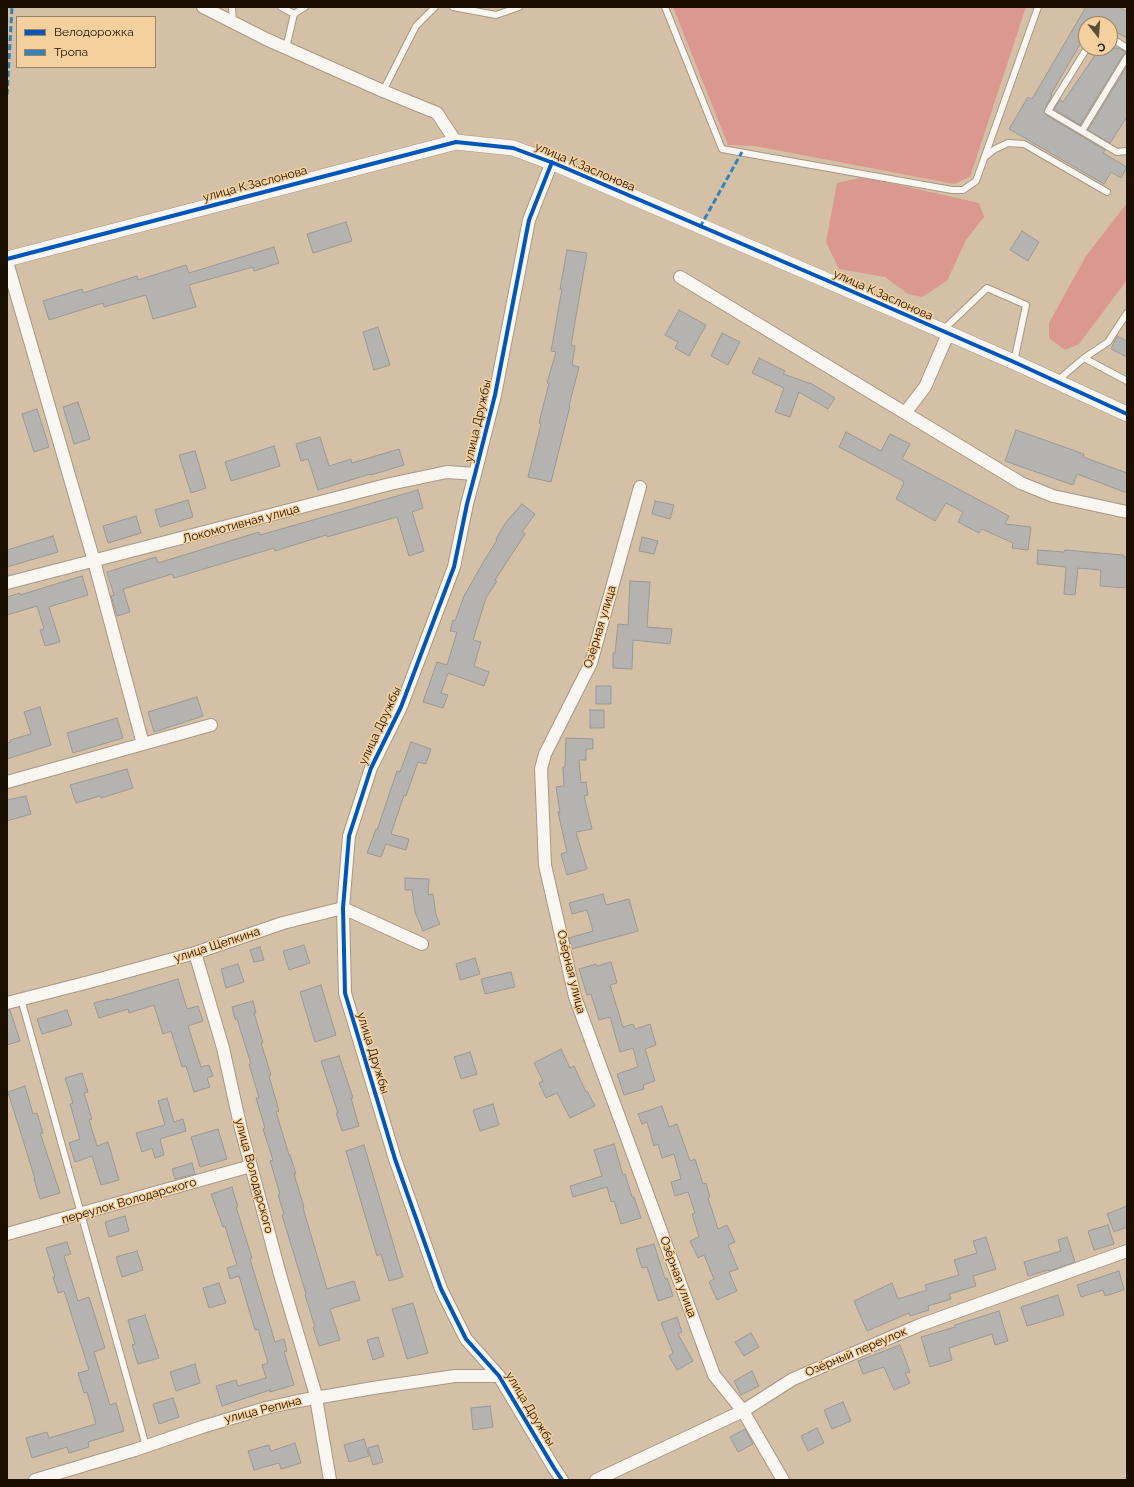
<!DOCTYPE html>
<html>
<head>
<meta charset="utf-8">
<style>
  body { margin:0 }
  #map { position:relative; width:1134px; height:1487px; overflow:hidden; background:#d4c0a6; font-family:Raleway,sans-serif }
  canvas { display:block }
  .frame { position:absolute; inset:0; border:8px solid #1b0f00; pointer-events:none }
  .legend { position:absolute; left:16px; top:16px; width:140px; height:52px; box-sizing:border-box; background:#f4d09f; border:1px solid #9d835f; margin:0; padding:5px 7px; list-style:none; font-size:12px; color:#1b0f00 }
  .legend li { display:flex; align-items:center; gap:8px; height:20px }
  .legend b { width:20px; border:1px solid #9d835f }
  .north { position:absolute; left:1078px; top:16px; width:40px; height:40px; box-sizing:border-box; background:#f4d09f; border:1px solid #9d835f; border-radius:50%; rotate:163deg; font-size:11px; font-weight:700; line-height:16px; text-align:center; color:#1b0f00 }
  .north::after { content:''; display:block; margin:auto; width:14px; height:18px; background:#5c4d3a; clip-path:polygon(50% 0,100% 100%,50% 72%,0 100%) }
</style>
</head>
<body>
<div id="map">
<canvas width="1134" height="1487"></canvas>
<div class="frame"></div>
<ul class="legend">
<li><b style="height:5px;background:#0057b8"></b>Велодорожка</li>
<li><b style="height:5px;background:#3682b8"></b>Тропа</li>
</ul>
<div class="north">С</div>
</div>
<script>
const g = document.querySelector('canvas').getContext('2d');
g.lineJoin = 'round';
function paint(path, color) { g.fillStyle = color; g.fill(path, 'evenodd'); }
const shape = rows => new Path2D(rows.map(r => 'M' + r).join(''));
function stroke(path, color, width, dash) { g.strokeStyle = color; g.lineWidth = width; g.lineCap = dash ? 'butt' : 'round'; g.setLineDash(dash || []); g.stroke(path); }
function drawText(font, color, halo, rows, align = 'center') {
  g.font = font + ' Raleway,sans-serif'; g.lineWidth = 3; g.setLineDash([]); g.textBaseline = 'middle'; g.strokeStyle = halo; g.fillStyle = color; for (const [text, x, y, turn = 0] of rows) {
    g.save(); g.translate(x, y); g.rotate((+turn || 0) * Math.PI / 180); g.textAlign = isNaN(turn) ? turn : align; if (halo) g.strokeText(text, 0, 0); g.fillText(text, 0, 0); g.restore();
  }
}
const green = shape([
  [673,7,1026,7,970,177,954,184,755,146,728,145],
  [864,177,979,203,984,217,966,240,947,281,922,297,908,294,885,277,839,269,826,242,837,183],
  [1127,203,1127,280,1079,344,1065,350,1049,338,1049,323,1086,256]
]);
const building = shape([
  [1086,7,1119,7,1127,12,1127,38,1110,29,1110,24,1102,24,1095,20,1092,24,1086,24,1086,34,1051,94,1052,95,1044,111,1046,115,1105,150,1103,153,1127,167,1121,178,1111,172,1104,184,1009,129,1028,97,1032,99,1086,7],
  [1100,48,1119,48,1127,53,1123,55,1080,125,1054,109,1060,100,1063,102,1100,48],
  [1127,66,1127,117,1110,143,1088,130,1127,66],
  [346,222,352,241,313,253,307,234,346,222],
  [1022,231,1039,242,1028,261,1010,250,1022,231],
  [274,247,279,263,254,271,253,267,189,285,196,307,153,319,146,295,104,307,103,303,49,320,43,301,82,289,83,293,137,276,138,280,186,265,189,273,274,247],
  [567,250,587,253,571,345,575,346,572,365,579,367,569,406,570,406,551,482,528,477,541,424,539,423,549,383,547,383,556,352,551,351,562,289,560,289,567,250],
  [679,310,706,325,689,356,675,348,678,342,665,335,679,310],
  [378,327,390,365,374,370,363,332,378,327],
  [722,333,740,342,728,365,711,356,722,333],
  [1117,336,1127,341,1127,357,1111,349,1117,336],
  [759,358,785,371,783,374,812,384,835,398,828,409,799,392,790,417,775,412,784,388,752,373,759,358],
  [78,402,90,439,74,444,63,407,78,402],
  [37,409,49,447,34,452,22,414,37,409],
  [1016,430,1084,454,1083,457,1127,473,1127,493,1077,474,1073,485,1005,461,1016,430],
  [846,432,881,451,890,434,910,444,902,459,1009,516,1005,524,1031,527,1028,550,1012,548,1013,543,982,529,979,533,958,522,963,512,946,503,935,521,896,499,904,483,903,482,903,481,839,447,846,432],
  [320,437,329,466,351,459,352,463,399,449,404,465,371,475,370,474,318,490,308,459,301,461,296,444,320,437],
  [274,446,280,466,231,481,225,462,274,446],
  [195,451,206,488,191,493,179,455,195,451],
  [418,490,423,508,412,512,424,551,409,556,397,517,327,537,326,535,275,551,274,548,174,578,172,574,123,589,130,612,117,616,111,596,114,595,107,572,156,557,158,563,259,532,260,535,418,490],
  [188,500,193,517,160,527,155,510,188,500],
  [655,501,674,505,670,519,652,514,655,501],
  [522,504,535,514,522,532,525,534,495,580,497,581,486,598,473,640,481,642,474,666,489,672,484,686,448,673,441,693,448,695,443,708,423,702,437,662,447,665,457,632,450,631,453,620,455,621,464,596,484,561,497,540,496,539,506,522,522,504],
  [136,516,141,533,108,543,103,526,136,516],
  [53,536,58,552,7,567,7,550,53,536],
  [642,537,658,541,654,554,639,551,642,537],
  [1038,550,1064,552,1065,550,1123,555,1123,557,1127,557,1127,588,1100,586,1101,570,1078,568,1075,595,1064,594,1066,567,1037,564,1038,550],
  [82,576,88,595,49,607,60,642,45,646,40,630,44,629,37,606,7,615,7,597,20,593,20,595,82,576],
  [630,581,650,582,647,627,672,629,670,644,633,640,632,669,613,668,613,653,615,653,618,624,628,625,630,581],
  [596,686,611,686,611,704,596,704,596,686],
  [197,697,203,716,154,732,148,712,197,697],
  [40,707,51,745,7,759,7,743,11,742,10,740,31,734,24,712,40,707],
  [590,710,604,710,604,728,590,728,590,710],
  [117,718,123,738,73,753,67,733,117,718],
  [566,738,593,739,593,749,586,749,586,760,579,760,581,783,586,782,588,795,584,796,592,829,576,832,587,869,567,875,561,854,567,852,558,812,560,812,556,787,564,786,563,767,565,767,566,738],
  [411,742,431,749,426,764,418,762,406,796,404,795,391,834,409,839,406,850,386,844,381,857,367,853,376,829,377,830,397,771,400,772,411,742],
  [127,769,133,788,101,798,100,796,76,803,70,785,127,769],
  [26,796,31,814,7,821,7,800,26,796],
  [405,878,429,879,428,895,433,894,436,915,440,924,423,931,415,912,412,890,405,890,405,878],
  [603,894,606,905,629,899,638,931,572,949,569,938,593,931,587,910,572,914,569,903,603,894],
  [304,945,310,963,289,970,283,951,304,945],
  [260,947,264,960,254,962,250,950,260,947],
  [475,958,480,974,460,980,456,964,475,958],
  [611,962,617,983,610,985,623,1027,633,1024,635,1029,650,1024,656,1045,645,1049,655,1081,643,1085,644,1089,624,1095,617,1074,638,1067,633,1048,620,1052,610,1017,599,1020,591,994,587,995,579,969,596,964,597,966,611,962],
  [238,964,244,982,226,988,221,969,238,964],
  [511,972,515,987,485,994,481,979,511,972],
  [178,979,187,1009,198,1006,203,1021,188,1026,201,1067,209,1065,213,1076,207,1078,210,1087,194,1092,186,1066,182,1067,171,1031,163,1034,154,1005,129,1013,128,1009,99,1018,94,1003,108,999,108,1000,178,979],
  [321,985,336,1035,315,1042,300,992,321,985],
  [253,1001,256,1013,254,1013,263,1043,261,1043,271,1075,269,1076,279,1111,276,1112,289,1155,290,1155,296,1174,294,1174,304,1207,303,1208,327,1289,354,1281,360,1300,330,1309,340,1340,319,1346,313,1327,315,1327,305,1295,306,1294,282,1215,284,1214,278,1195,280,1194,270,1161,273,1160,263,1129,265,1128,256,1098,259,1098,249,1064,251,1064,237,1019,235,1019,232,1007,253,1001],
  [7,1010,10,1010,20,1041,7,1045,7,1010],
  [67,1010,72,1025,42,1034,37,1019,67,1010],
  [561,1049,570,1068,574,1066,586,1092,587,1091,595,1106,570,1118,557,1093,546,1098,539,1083,543,1081,534,1063,561,1049],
  [470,1052,477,1074,461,1079,454,1057,470,1052],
  [339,1056,353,1098,351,1098,359,1126,342,1131,336,1113,338,1113,321,1061,339,1056],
  [82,1073,88,1092,84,1093,92,1119,89,1120,97,1146,108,1142,119,1180,101,1185,92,1156,75,1162,69,1143,80,1139,70,1104,73,1103,65,1078,82,1073],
  [25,1086,33,1114,37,1113,43,1133,40,1133,60,1193,40,1199,34,1179,35,1179,8,1092,25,1086],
  [167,1098,174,1122,183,1119,186,1131,160,1139,164,1155,155,1158,152,1148,142,1152,136,1133,165,1125,158,1101,167,1098],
  [493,1104,499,1125,480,1131,473,1110,493,1104],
  [662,1106,669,1127,677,1124,690,1161,695,1159,703,1184,706,1183,710,1197,708,1198,718,1229,727,1225,735,1242,728,1245,738,1269,729,1272,737,1291,717,1300,709,1282,714,1279,704,1255,698,1258,690,1241,699,1237,692,1214,695,1213,688,1192,675,1196,671,1182,681,1179,674,1154,662,1158,658,1144,654,1146,647,1122,642,1124,638,1114,662,1106],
  [218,1129,227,1159,200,1167,191,1137,218,1129],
  [614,1144,623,1175,625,1174,632,1197,634,1197,641,1218,621,1224,614,1201,611,1202,607,1187,573,1197,570,1186,602,1176,594,1150,614,1144],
  [364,1145,403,1277,389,1281,381,1254,377,1256,346,1151,364,1145],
  [192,1163,195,1174,175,1179,172,1169,192,1163],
  [232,1187,238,1207,236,1207,252,1258,250,1259,275,1342,284,1339,287,1351,284,1352,294,1385,270,1392,270,1390,222,1406,216,1386,236,1380,238,1386,266,1378,262,1365,268,1363,258,1329,255,1330,239,1276,230,1279,227,1268,237,1265,225,1226,223,1227,211,1194,232,1187],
  [1127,1206,1127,1227,1114,1232,1107,1214,1127,1206],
  [125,1216,129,1231,109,1237,105,1222,125,1216],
  [1108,1225,1114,1244,1094,1250,1088,1231,1108,1225],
  [986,1237,996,1269,973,1276,976,1286,949,1294,951,1299,928,1306,929,1310,910,1316,909,1313,867,1331,854,1301,892,1283,898,1299,927,1290,925,1285,959,1275,954,1260,977,1253,973,1241,986,1237],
  [1067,1237,1075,1262,1049,1271,1048,1270,1028,1276,1024,1262,1061,1251,1058,1240,1067,1237],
  [67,1242,71,1254,64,1256,78,1301,89,1297,105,1348,94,1352,110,1405,116,1403,124,1431,88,1442,89,1447,69,1453,67,1447,32,1458,26,1438,47,1432,49,1438,96,1424,87,1392,84,1393,78,1373,89,1370,64,1291,58,1293,53,1277,55,1277,46,1248,67,1242],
  [654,1244,665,1279,667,1278,673,1296,658,1301,647,1267,642,1268,636,1249,654,1244],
  [137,1251,143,1270,122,1277,116,1257,137,1251],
  [1119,1271,1124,1290,1105,1296,1103,1290,1081,1297,1077,1285,1119,1271],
  [219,1283,226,1303,209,1308,203,1288,219,1283],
  [1058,1295,1064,1315,1027,1326,1021,1307,1058,1295],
  [413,1303,428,1353,407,1359,392,1309,413,1303],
  [999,1311,1008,1341,995,1345,992,1334,949,1348,952,1360,930,1367,921,1337,955,1327,955,1325,999,1311],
  [145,1315,159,1358,138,1364,132,1345,135,1344,128,1320,145,1315],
  [677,1317,682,1332,678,1334,693,1361,677,1370,669,1356,673,1353,661,1323,677,1317],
  [751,1333,759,1347,744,1356,735,1342,751,1333],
  [378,1337,384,1356,373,1360,367,1340,378,1337],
  [900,1345,910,1372,905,1373,910,1383,894,1390,884,1367,863,1374,858,1361,900,1345],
  [195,1364,200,1383,176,1391,170,1372,195,1364],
  [752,1371,759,1386,741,1395,734,1381,752,1371],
  [173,1398,179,1417,159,1424,153,1404,173,1398],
  [843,1402,851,1421,832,1429,824,1410,843,1402],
  [490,1406,493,1427,473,1430,471,1408,490,1406],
  [817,1428,824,1443,808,1451,801,1436,817,1428],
  [745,1429,753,1444,738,1452,730,1437,745,1429],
  [364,1439,369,1456,349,1462,344,1445,364,1439],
  [295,1443,301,1463,281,1469,279,1463,254,1470,248,1451,269,1445,271,1451,295,1443],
  [378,1445,383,1462,373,1465,368,1448,378,1445]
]);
const service = shape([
  [232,7,233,22],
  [281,7,294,14,286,48],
  [453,7,496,15,519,7],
  [665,7,722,149,952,190,963,190,976,181,1038,7],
  [294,14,305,7],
  [1110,37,1127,48],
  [1087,48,1048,111,1117,152,1127,151],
  [383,91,416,26,435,7],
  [1082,131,1127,57],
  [985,157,995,149,1008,143,1024,144,1107,192],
  [942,331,987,288,1026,305,1014,362],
  [1084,358,1108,342,1127,313],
  [1057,381,1084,358,1127,381],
  [21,999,146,1446]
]);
const minor = shape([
  [203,7,266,39,383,91,437,113,456,142],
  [552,162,529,220,495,395,475,474,467,504,454,567,401,707,371,768,349,836,343,908,345,993,395,1159,441,1289,466,1339,499,1376,554,1468,562,1480],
  [7,262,94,561,143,744],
  [680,277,1021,483,1053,496,1127,512],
  [905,413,925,387,948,334],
  [640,487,591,663,545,754,541,769,545,865,575,997,714,1375,743,1411,783,1480],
  [7,583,390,484,447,472,475,474],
  [7,782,211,725],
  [195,953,223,1048,241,1129,281,1278,315,1392,330,1480],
  [7,1003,89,982,195,953,283,923,343,908,422,944],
  [7,1234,251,1166],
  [35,1480,135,1450,202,1427,266,1408,298,1401,373,1388,455,1376,499,1376],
  [596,1480,743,1411,793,1379,920,1325,1127,1251]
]);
const tertiary = shape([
  [7,259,456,142,513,148,556,164,826,280,1014,362,1127,414]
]);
const quiet = shape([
  [7,95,12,7],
  [700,227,742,152]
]);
const cycleway = shape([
  [552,162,529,220,495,395,475,474,467,504,454,567,401,707,371,768,349,836,343,908,345,993,395,1159,441,1289,466,1339,499,1376,554,1468,562,1480],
  [7,259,456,142,513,148,556,164,826,280,1014,362,1127,414]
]);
const streetNames = [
  ["улица К.Заслонова",585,167,23],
  ["улица К.Заслонова",255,184,-15],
  ["улица К.Заслонова",883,295,24],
  ["улица Дружбы",478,421,-77],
  ["Локомотивная улица",241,524,-15],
  ["Озёрная улица",600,627,-73],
  ["улица Дружбы",380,726,-65],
  ["улица Щепкина",217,945,-18],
  ["Озёрная улица",571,972,76],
  ["улица Дружбы",373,1053,73],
  ["улица Володарского",254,1176,75],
  ["переулок Володарского",129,1201,-16],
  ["Озёрная улица",678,1277,70],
  ["Озёрный переулок",856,1352,-23],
  ["улица Дружбы",530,1409,59],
  ["улица Репина",263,1410,-14]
];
paint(green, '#db9891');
paint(building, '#b5b3b0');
stroke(building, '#9b9895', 1);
stroke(service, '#a79783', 8);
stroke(minor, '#a79783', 14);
stroke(tertiary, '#a79783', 16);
stroke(service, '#f9f6f2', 6);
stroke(minor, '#f9f6f2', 12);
stroke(tertiary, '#f9f6f2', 15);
stroke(quiet, '#3682b8', 3, [6, 3]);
stroke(cycleway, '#0057b8', 4);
drawText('12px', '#1b0f00', '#f4d09f', streetNames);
</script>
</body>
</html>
